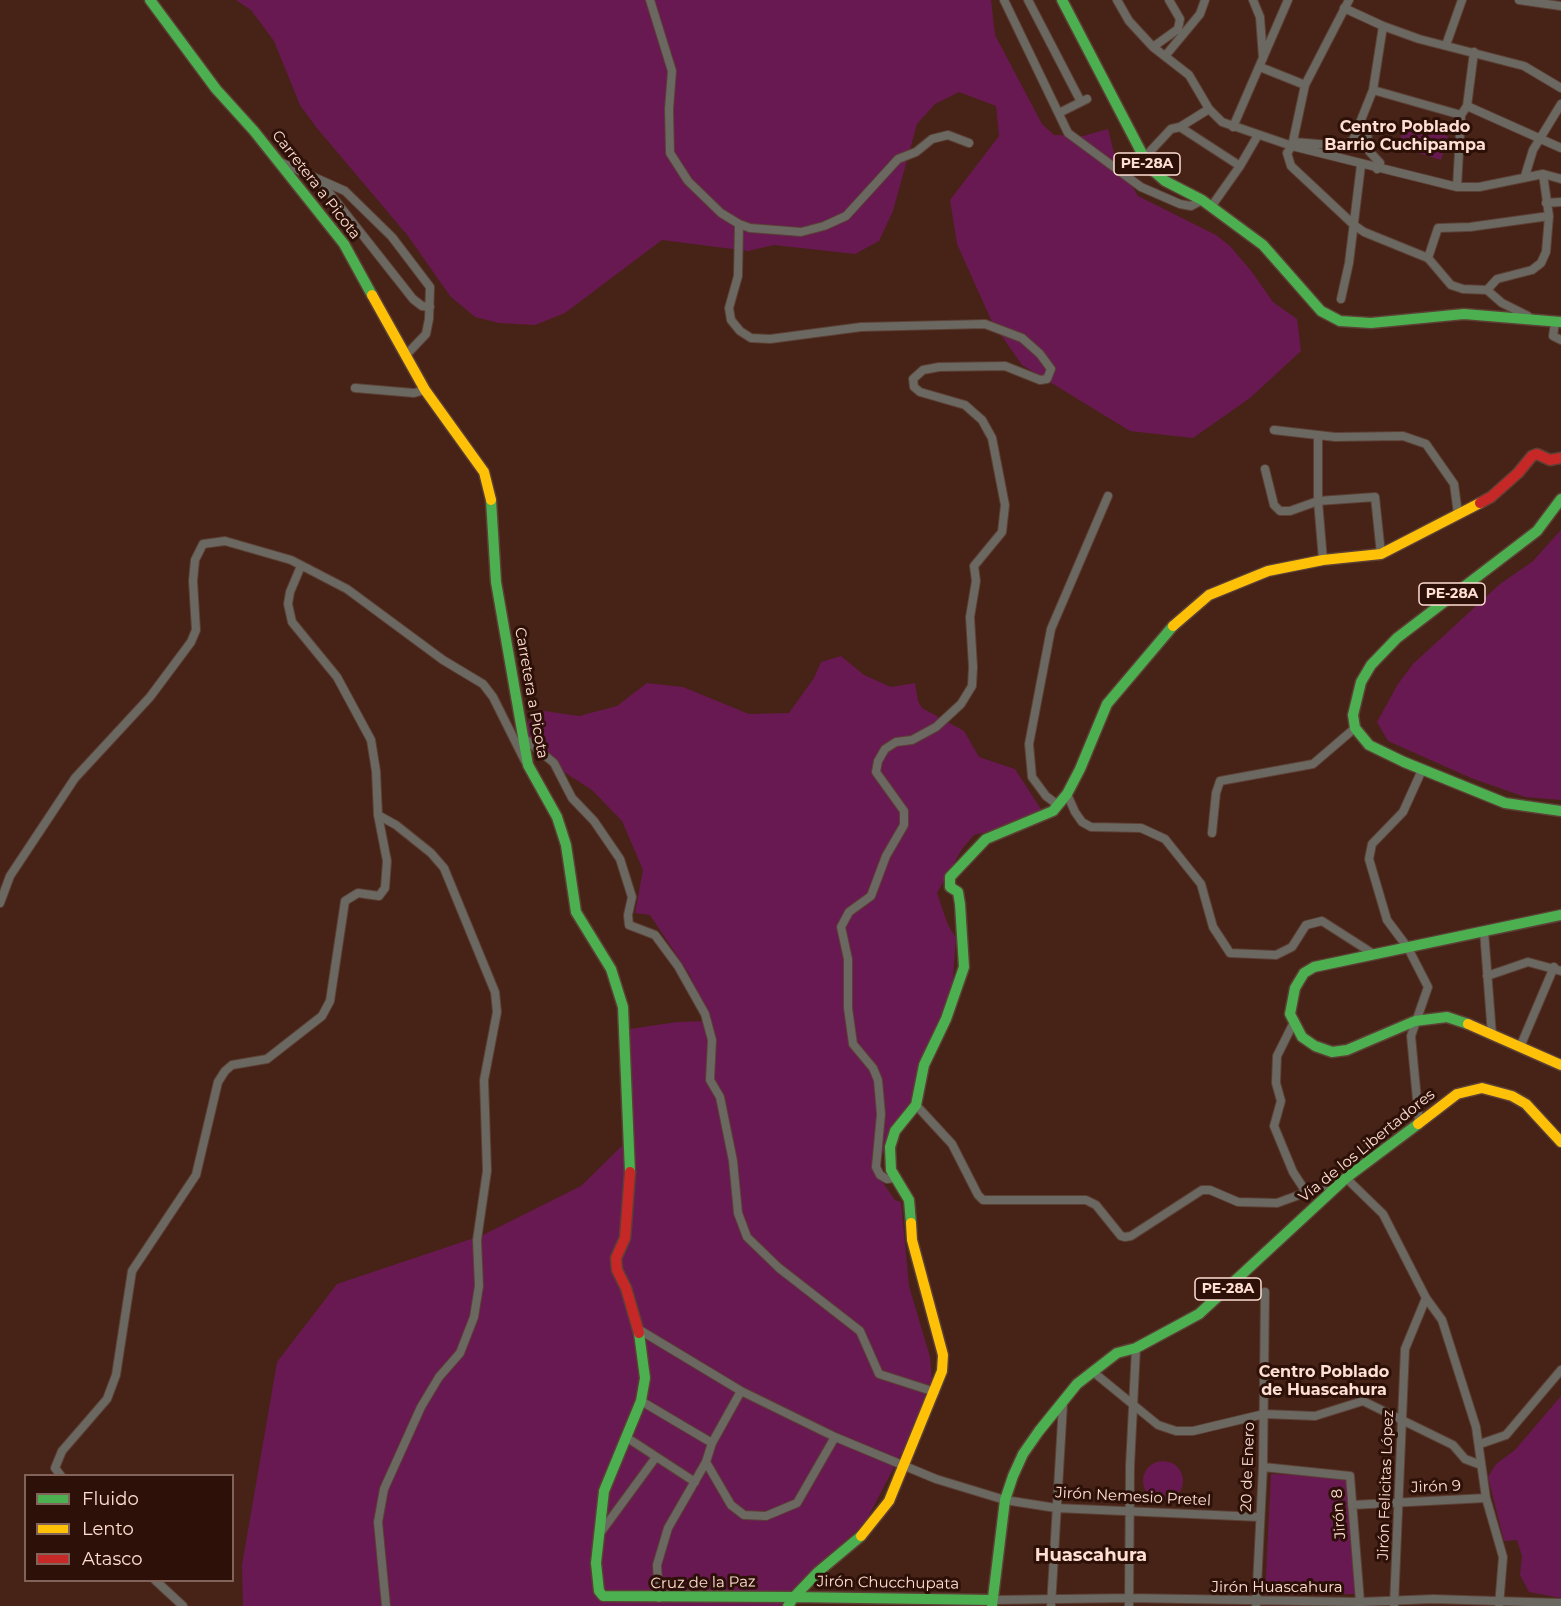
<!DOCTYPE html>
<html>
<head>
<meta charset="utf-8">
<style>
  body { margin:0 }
  #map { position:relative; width:1561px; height:1606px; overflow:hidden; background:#462316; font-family:Montserrat,sans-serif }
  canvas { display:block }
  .legend { position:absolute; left:24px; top:1474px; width:210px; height:108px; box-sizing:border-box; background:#2d1108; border:2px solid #816359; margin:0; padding:8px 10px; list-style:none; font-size:18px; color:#ffded3 }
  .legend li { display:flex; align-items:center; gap:12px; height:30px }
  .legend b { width:30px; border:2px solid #816359 }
</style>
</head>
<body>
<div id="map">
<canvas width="1561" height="1606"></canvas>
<ul class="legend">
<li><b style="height:8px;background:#4caf50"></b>Fluido</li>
<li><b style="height:8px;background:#ffc107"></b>Lento</li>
<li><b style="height:8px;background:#c62828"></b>Atasco</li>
</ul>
</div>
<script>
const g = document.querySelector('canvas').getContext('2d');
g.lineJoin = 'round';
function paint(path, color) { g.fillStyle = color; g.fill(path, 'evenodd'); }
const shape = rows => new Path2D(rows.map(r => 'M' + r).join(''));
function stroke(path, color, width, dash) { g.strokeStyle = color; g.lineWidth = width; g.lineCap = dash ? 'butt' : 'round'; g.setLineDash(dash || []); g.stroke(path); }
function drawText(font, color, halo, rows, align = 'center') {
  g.font = font + ' Montserrat,sans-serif'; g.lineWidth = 6; g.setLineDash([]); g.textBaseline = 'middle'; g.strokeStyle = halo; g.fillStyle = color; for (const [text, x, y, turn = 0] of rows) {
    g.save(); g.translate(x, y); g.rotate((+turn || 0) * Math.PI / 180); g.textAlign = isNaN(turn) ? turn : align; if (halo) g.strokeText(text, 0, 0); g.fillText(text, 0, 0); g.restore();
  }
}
const green = shape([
  [236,0,991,0,995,35,1042,124,1054,135,1083,136,1108,129,1115,157,1138,196,1216,235,1230,246,1252,272,1273,302,1297,319,1301,351,1250,398,1193,438,1130,431,1022,365,992,322,957,244,950,200,999,136,996,106,959,92,935,104,917,124,893,211,879,241,855,254,774,245,748,251,662,240,565,313,535,325,499,323,475,317,450,296,408,236,316,127,300,105,274,41,251,10],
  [1405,123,1448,136,1441,160,1398,147],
  [1561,530,1561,800,1525,797,1471,778,1388,741,1377,722,1398,684,1413,664,1500,584,1532,562],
  [841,656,864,675,891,687,915,683,918,701,922,708,964,731,979,757,1015,769,1046,817,974,835,962,849,937,893,948,925,956,938,952,991,911,1110,880,1158,881,1180,895,1200,901,1202,909,1286,930,1357,933,1392,865,1523,807,1575,782,1606,243,1606,242,1565,277,1362,337,1284,483,1235,581,1186,627,1141,623,1030,677,1022,711,1021,689,974,650,915,635,913,643,870,622,821,592,790,545,760,523,737,521,724,531,721,538,710,579,716,617,706,647,683,683,687,749,714,789,713,814,678,821,662],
  [1561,1396,1561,1598,1529,1592,1520,1575,1522,1556,1517,1540,1504,1541,1488,1477,1496,1464,1515,1450],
  '1143 1481a20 20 0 1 1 40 0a20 20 0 1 1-40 0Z',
  [1271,1474,1349,1477,1355,1594,1265,1595]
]);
const street = shape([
  [650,0,672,71,669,109,670,153,688,181,721,213,739,224,750,228,801,232,824,226,846,216,898,159,916,152,932,139,948,135,969,143],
  [1004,0,1068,133,1141,187,1180,204,1191,206,1202,200],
  [1028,0,1081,102],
  [1117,0,1129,21,1153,47,1189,75,1209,109,1222,122,1292,146,1287,153,1291,166,1354,225,1364,232,1428,258,1451,285,1463,289,1487,290,1502,303,1528,316],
  [1253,0,1260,17,1263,58],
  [1349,0,1305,85,1292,146,1457,187,1479,187,1543,174,1561,179],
  [1519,0,1561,6],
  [1344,8,1383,26,1419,39,1524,66,1561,88],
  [1446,45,1462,0],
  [1153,47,1178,29,1180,19,1169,0],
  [1166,55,1200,14,1205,0],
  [1260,67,1305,85],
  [1373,90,1461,115],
  [1467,106,1561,148],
  [1059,113,1087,99],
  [1180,127,1240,166],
  [1233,127,1288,0],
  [1355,138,1367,131,1369,151,1380,163,1377,169],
  [1294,142,1342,146,1353,140,1373,90,1383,26],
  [1143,159,1171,129,1180,127,1209,109],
  [280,162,345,191,392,237,430,287,429,319,426,334,407,354],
  [1525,176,1533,150,1561,104],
  [320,181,413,299,422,306,430,307],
  [1457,187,1461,115,1467,106,1474,52],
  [1546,203,1561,202],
  [1211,207,1240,166,1258,135],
  [739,224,738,276,729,308,731,320,740,331,751,338,770,339,861,327,985,324,1022,338,1040,354,1051,369,1047,379,1040,380,1005,366,939,367,923,370,913,379,914,387,920,392,965,405,982,420,992,438,1005,505,1002,532,974,566,976,581,970,617,973,667,972,686,961,704,936,727,912,740,896,742,885,749,878,761,876,772,904,811,904,825,886,856,871,896,849,912,841,927,848,959,848,1008,853,1044,873,1068,878,1080,881,1114,876,1167,880,1175,887,1179,895,1178],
  [1428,258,1438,228,1470,227,1549,216],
  [1487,290,1497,279,1532,270,1541,263,1546,252,1549,216,1543,174],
  [1341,299,1349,263,1361,165],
  [1555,323,1553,336,1561,340],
  [355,388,414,393,425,390],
  [1274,430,1335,437,1403,436,1426,444,1454,484,1458,514],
  [1318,435,1318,501,1323,560],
  [1265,469,1274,505,1280,511,1290,511,1318,501,1375,497,1381,554],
  [523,737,554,763,572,798,594,821,620,859,632,897,628,915,629,925,655,935,678,966,705,1014,712,1040,710,1080,720,1097,733,1161,738,1213,747,1237,779,1268,860,1331,879,1374,935,1392],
  [1067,794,1075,812,1082,822,1091,827,1141,828,1165,839,1201,884,1213,927,1230,953,1276,955,1292,947,1306,925,1322,921,1372,953],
  [1058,805,1046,796,1032,777,1029,744,1051,629,1108,496],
  [378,815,396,825,431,853,444,868,495,992,497,1012,484,1080,487,1171,477,1240,479,1286,474,1317,460,1353,439,1377,421,1407,384,1489,378,1522,386,1606],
  [1212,833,1216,793,1220,781,1313,764,1355,728],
  [0,903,10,876,75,778,150,697,191,642,196,630,193,581,195,560,203,544,225,541,291,560,347,589,443,660,483,684,493,697,525,761],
  [1484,931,1492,1035],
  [1487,976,1528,962,1561,971],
  [1293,1024,1277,1056,1276,1083,1281,1101,1274,1126,1293,1172,1306,1192],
  [1520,1047,1554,967],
  [916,1105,952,1144,978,1195,983,1200,1086,1200,1096,1205,1121,1236,1125,1237,1131,1236,1202,1190,1210,1190,1238,1202,1277,1203,1346,1178,1383,1214,1426,1298,1442,1320,1476,1427,1486,1498,1503,1557,1499,1606],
  [1419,1121,1411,1036,1428,987,1408,948,1387,920,1369,859,1372,844,1403,812,1422,770],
  [638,1329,741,1391,835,1437,936,1479,1005,1500,1056,1508,1259,1517],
  [1092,1371,1158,1425,1176,1431,1193,1431,1264,1414,1315,1416,1363,1401,1453,1445,1465,1459,1481,1465],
  [641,1401,712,1443,706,1462,668,1528,657,1565,659,1598],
  [626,1437,695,1482],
  [712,1443,741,1391],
  [1480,1444,1506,1435,1561,1370],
  [706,1462,731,1505,744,1515,766,1516,797,1503,835,1437],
  [1263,1467,1350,1476,1360,1602],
  [61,1476,55,1468,62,1451,107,1399,116,1375,132,1271,196,1175,218,1082,225,1071,232,1065,267,1059,322,1016,330,1001,345,901,358,893,379,896,385,888,387,861,378,815,376,771,371,740,337,677,292,622,288,604,290,592,301,566],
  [1352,1505,1486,1498],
  [601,1532,656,1457],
  [155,1580,183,1606],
  [992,1600,1129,1598,1360,1602,1433,1599,1561,1603],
  [1256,1605,1263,1467,1265,1292],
  [1394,1605,1405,1349,1426,1298],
  [1051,1606,1063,1404],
  [1129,1606,1130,1466,1136,1348]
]);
const fast = shape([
  [150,0,216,89,254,131,344,244,372,295],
  [1062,0,1149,167,1165,181,1202,200,1263,245,1321,311,1340,321,1371,323,1464,314,1561,322],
  [1561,499,1537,531,1397,638,1371,665,1361,682,1353,715,1355,728,1369,745,1404,762,1505,803,1561,811],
  [491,500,496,582,528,765,557,817,566,845,576,912,611,969,623,1007,630,1172],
  [1468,1024,1447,1017,1415,1021,1347,1050,1332,1052,1315,1046,1302,1037,1290,1014,1295,988,1304,973,1314,967,1561,915],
  [911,1223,909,1200,891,1170,890,1147,895,1131,916,1105,924,1065,946,1019,964,967,960,904,958,892,950,887,950,877,986,839,1053,811,1067,794,1080,769,1107,704,1173,626],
  [639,1333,645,1378,641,1401,604,1491,596,1563,599,1591,603,1596,794,1597,818,1572,861,1536],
  [788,1606,794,1597,992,1600],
  [992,1606,1005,1500,1013,1476,1023,1454,1039,1431,1077,1384,1117,1353,1136,1348,1199,1314,1346,1178,1418,1124]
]);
const slow = shape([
  [372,295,425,390,484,472,491,500],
  [1173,626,1209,595,1268,571,1323,560,1381,554,1480,503],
  [1468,1024,1561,1065],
  [1418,1124,1457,1094,1482,1088,1512,1096,1526,1104,1561,1142],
  [861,1536,889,1501,942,1371,943,1355,912,1240,911,1223]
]);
const jam = shape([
  [1480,503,1491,497,1518,473,1532,456,1537,454,1550,460,1561,458],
  [630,1172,625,1238,616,1258,617,1270,626,1288,639,1333]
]);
const shields = [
  [1147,164,66],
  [1452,594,66],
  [1228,1289,66]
];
const shieldNames = [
  ["PE-28A",1147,164],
  ["PE-28A",1452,594],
  ["PE-28A",1228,1289]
];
const streetNames = [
  ["Carretera a Picota",316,185,52],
  ["Carretera a Picota",531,693,80],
  ["Vía de los Libertadores",1367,1146,-39],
  ["20 de Enero",1248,1467,-88],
  ["Jirón Felicitas López",1386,1485,-88],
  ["Jirón 9",1436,1487,-2],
  ["Jirón Nemesio Pretel",1133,1497,3],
  ["Jirón 8",1339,1514,-94],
  ["Cruz de la Paz",703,1583,-1],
  ["Jirón Chucchupata",888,1583,1],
  ["Jirón Huascahura",1277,1588]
];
const neighbourhoodNames = [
  ["Centro Poblado",1405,127],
  ["Barrio Cuchipampa",1405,145],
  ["Centro Poblado",1324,1372],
  ["de Huascahura",1324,1390]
];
const quarterNames = [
  ["Huascahura",1091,1556]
];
paint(green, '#691951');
stroke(street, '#5c3f35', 10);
stroke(fast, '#5c3f35', 13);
stroke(slow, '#5c3f35', 13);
stroke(jam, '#5c3f35', 13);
stroke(street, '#6a6860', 8);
stroke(fast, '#4caf50', 10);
stroke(slow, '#ffc107', 10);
stroke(jam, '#c62828', 10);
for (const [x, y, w] of shields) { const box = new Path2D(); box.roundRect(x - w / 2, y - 11, w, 22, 4.5); g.fillStyle = '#2d1108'; g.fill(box); stroke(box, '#ffded3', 1.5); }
drawText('bold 14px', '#ffded3', null, shieldNames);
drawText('15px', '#ffded3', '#2d1108', streetNames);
drawText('bold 16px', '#ffded3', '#2d1108', neighbourhoodNames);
drawText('bold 18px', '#ffded3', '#2d1108', quarterNames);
</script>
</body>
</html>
